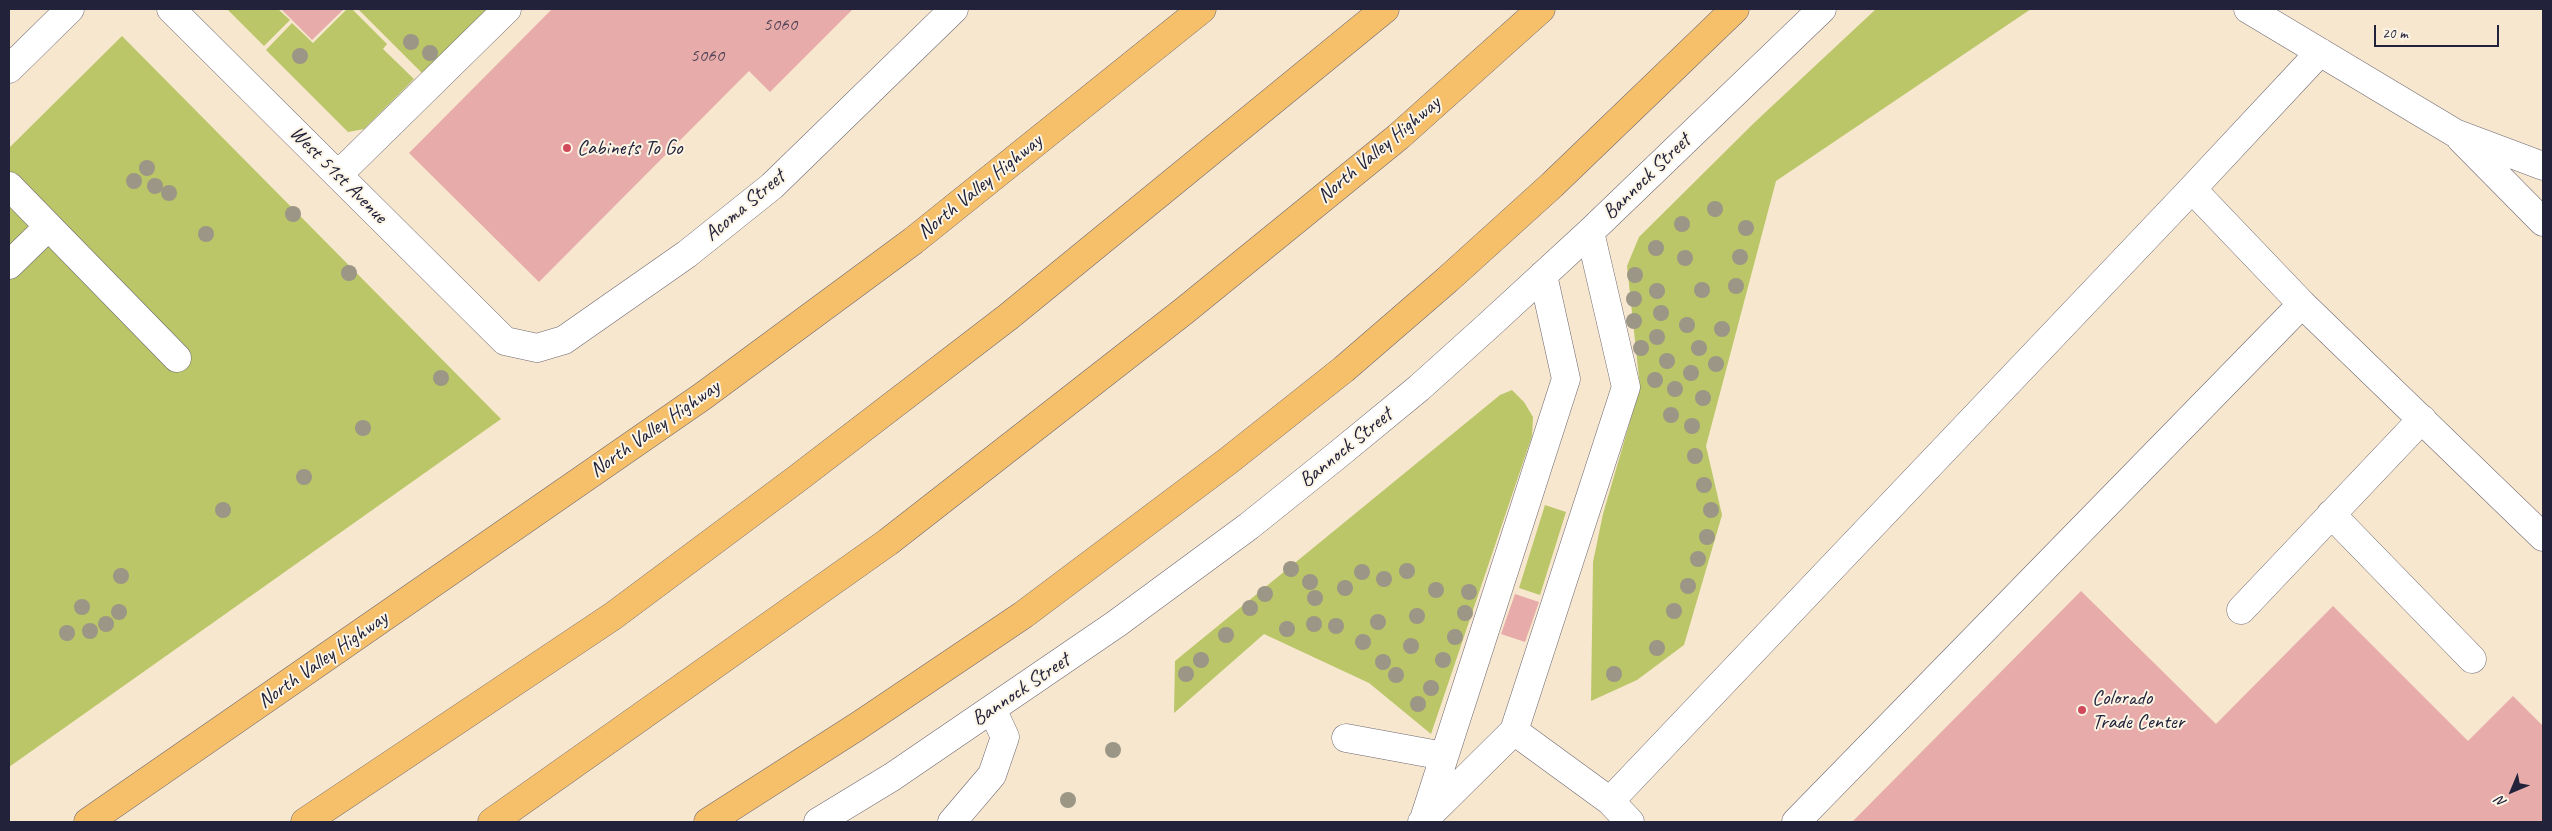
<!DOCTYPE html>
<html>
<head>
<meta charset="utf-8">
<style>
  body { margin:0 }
  #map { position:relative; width:2552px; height:831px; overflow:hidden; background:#f7e7cf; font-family:Caveat,sans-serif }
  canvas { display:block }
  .frame { position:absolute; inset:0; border:10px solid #22223b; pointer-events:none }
  .north { position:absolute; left:2487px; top:766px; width:50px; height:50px; -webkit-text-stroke:4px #fcf5e5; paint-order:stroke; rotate:225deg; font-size:14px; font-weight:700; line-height:20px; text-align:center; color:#22223b }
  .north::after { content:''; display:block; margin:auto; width:18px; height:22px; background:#22223b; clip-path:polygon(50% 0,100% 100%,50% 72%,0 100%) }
  .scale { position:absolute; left:2374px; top:25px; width:125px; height:22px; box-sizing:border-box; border:2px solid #22223b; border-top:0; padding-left:6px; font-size:15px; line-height:18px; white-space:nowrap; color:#22223b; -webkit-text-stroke:4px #fcf5e5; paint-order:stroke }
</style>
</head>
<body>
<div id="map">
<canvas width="2552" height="831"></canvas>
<div class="frame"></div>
<div class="north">N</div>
<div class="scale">20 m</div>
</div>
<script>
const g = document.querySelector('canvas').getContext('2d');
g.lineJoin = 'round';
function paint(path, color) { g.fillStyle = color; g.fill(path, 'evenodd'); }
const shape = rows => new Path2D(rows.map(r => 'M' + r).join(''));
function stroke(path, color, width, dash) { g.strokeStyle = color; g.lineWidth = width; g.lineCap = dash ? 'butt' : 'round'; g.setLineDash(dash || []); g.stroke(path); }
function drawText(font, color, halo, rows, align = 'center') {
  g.font = font + ' Caveat,sans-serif'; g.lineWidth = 4; g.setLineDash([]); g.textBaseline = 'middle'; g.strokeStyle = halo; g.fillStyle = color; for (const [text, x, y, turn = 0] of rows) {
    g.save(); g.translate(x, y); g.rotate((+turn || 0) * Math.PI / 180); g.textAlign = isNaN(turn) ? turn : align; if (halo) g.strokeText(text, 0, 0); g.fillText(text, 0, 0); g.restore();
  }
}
const green = shape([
  [227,9,278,9,290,20,264,46],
  [347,9,352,9,387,44,383,49,414,79,364,129,348,132,266,50,292,23,313,43],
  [358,9,490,9,424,75],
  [1876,9,2031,9,1776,181,1706,446,1722,515,1684,645,1637,680,1591,701,1593,562,1603,514,1640,387,1627,266,1639,237,1755,122],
  [122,36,501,419,9,767,9,148],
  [1512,390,1524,402,1533,417,1532,436,1431,734,1369,683,1264,634,1174,713,1175,661,1500,395],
  [1545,505,1566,512,1540,595,1519,588]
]);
const building = shape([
  [281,9,344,9,312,40],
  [552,9,853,9,770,92,749,71,539,282,409,153],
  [2081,591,2216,724,2333,606,2468,741,2513,696,2543,726,2543,822,1852,822],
  [1515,594,1539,602,1525,642,1501,634]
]);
const minor = shape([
  [171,9,505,341,537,348,564,340,687,254,772,186,954,9],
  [2248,9,2455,133,2543,166],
  [9,69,70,9],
  [2461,139,2543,222],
  [338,175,507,9],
  [9,186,177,358],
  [2192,189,2302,304,2543,537],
  [9,265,48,227],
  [2331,514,2472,659],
  [2241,610,2422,419],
  [1514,731,1610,801,1630,822],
  [1346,738,1444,756],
  [1610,801,2192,189,2320,52],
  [1425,816,1566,379,1543,275],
  [818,822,892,777,1116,624,1249,526,1335,457,1419,388,1489,325,1590,232,1822,9],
  [952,822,992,775,1005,737,992,709],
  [1422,822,1514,731,1626,387,1590,232],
  [1796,822,2302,304]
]);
const highway = shape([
  [88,822,703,396,913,241,1202,9],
  [305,822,613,616,798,478,1008,317,1385,9],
  [492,822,888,542,1184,311,1398,137,1541,9],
  [708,822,858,726,1023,615,1228,461,1344,369,1447,280,1552,185,1735,9]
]);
const trees = [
  [411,42],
  [430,53],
  [300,56],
  [147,168],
  [134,181],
  [155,186],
  [169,193],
  [1715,209],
  [293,214],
  [1682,224],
  [1746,228],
  [206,234],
  [1656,248],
  [1740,257],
  [1685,258],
  [349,273],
  [1635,275],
  [1736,286],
  [1702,290],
  [1657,291],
  [1634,299],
  [1661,313],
  [1634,321],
  [1687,325],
  [1722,329],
  [1657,337],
  [1641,348],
  [1699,348],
  [1667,361],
  [1716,364],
  [1691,373],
  [441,378],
  [1655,380],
  [1675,389],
  [1703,398],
  [1671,415],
  [1692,426],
  [363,428],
  [1695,456],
  [304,477],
  [1704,485],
  [223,510],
  [1711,510],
  [1707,537],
  [1698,559],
  [1291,569],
  [1407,571],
  [1362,572],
  [121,576],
  [1384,579],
  [1310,582],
  [1688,586],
  [1345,588],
  [1436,590],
  [1469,592],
  [1265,594],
  [1315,598],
  [82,607],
  [1250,608],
  [1674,611],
  [119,612],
  [1465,613],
  [1417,616],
  [1378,622],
  [106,624],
  [1314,624],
  [1336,626],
  [1287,629],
  [90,631],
  [67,633],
  [1226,635],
  [1455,637],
  [1363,642],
  [1411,646],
  [1657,648],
  [1201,660],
  [1443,660],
  [1383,662],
  [1186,674],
  [1614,674],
  [1396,675],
  [1431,688],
  [1418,704],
  [1113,750],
  [1068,800]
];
const markers = [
  [567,148,5,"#d1495b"],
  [2082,710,5,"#d1495b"]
];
const numberNames = [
  ["5060",780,25],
  ["5060",707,56]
];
const poiNames = [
  ["Cabinets To Go",577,148],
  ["Colorado",2092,698],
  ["Trade Center",2092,722]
];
const streetNames = [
  ["North Valley Highway",1379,150,-40],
  ["West 51st Avenue",338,175,45],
  ["Bannock Street",1647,177,-44],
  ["North Valley Highway",980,187,-39],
  ["Acoma Street",745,206,-40],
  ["North Valley Highway",655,429,-35],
  ["Bannock Street",1346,448,-39],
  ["North Valley Highway",323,660,-35],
  ["Bannock Street",1021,690,-34]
];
paint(green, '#bac668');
paint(building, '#e7acaa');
stroke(minor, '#6d676f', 29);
stroke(highway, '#6d676f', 29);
stroke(minor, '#fff', 28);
stroke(highway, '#f6c06b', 28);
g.fillStyle = '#9b9685';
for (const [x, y] of trees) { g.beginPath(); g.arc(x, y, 8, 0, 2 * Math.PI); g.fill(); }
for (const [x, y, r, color] of markers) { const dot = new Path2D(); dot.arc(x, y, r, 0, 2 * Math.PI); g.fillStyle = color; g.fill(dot); stroke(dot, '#fcf5e5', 2); }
drawText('19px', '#534457', null, numberNames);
drawText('21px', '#22223b', '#fcf5e5', poiNames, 'left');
drawText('21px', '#22223b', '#fcf5e5', streetNames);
</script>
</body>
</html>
